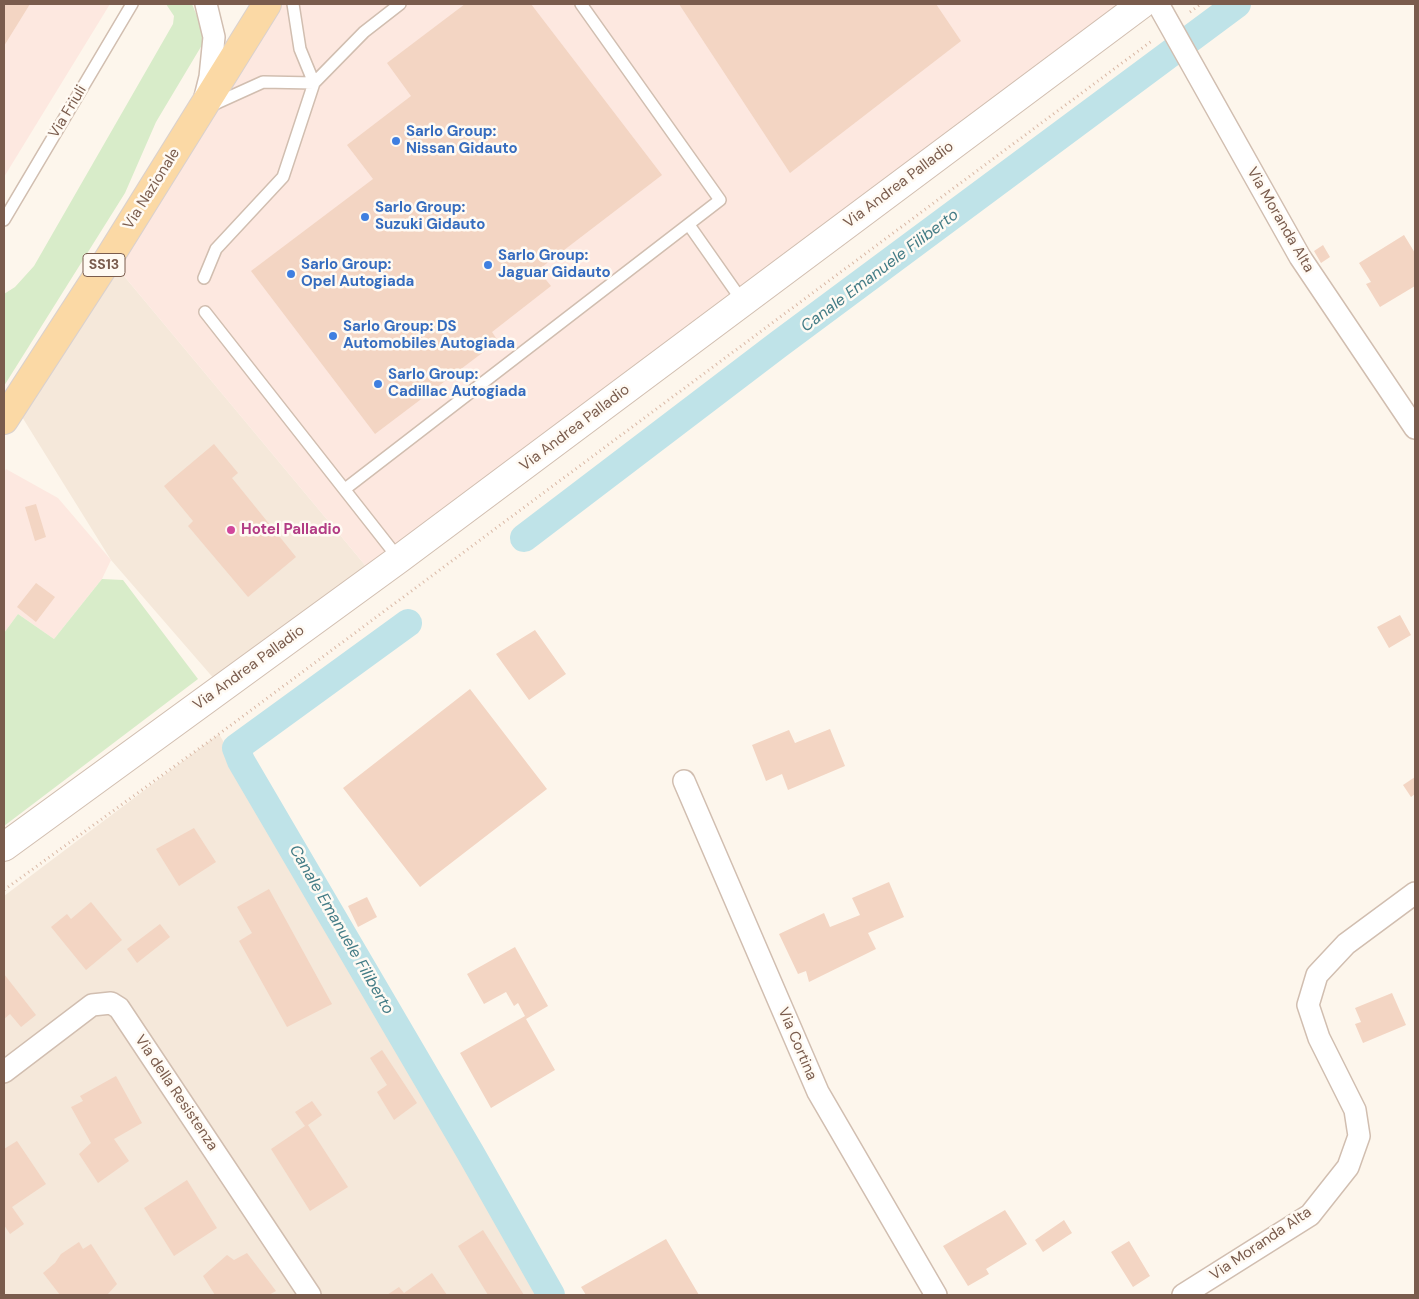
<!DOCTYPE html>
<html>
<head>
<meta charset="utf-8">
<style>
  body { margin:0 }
  #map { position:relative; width:1419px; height:1299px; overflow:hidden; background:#fdf6ec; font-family:"DM Sans",sans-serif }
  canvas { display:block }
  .frame { position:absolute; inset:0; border:5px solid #7a5c4d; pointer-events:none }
</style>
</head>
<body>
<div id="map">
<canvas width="1419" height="1299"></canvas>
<div class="frame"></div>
</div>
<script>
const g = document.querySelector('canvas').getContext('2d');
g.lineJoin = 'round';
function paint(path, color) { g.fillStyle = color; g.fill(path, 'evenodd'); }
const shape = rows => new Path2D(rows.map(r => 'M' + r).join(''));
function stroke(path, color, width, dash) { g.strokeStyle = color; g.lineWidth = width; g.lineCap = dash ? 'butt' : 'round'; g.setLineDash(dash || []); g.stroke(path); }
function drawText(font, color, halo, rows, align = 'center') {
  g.font = font + ' "DM Sans",sans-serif'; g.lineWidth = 5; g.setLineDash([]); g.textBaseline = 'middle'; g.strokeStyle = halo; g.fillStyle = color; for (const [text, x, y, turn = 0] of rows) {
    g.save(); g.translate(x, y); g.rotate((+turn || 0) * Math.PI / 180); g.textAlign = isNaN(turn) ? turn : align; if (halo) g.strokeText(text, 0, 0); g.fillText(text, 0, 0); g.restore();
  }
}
const residential = shape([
  [109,258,375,577,222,688,111,560,14,404],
  [219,734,545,1295,4,1295,4,896]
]);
const commercial = shape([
  [4,4,110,4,4,177],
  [267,4,1142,4,375,577,109,258],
  [6,469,58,498,111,560,102,579,54,639,18,614,4,633,4,473]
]);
const green = shape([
  [166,4,192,4,204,33,202,45,156,122,125,193,4,386,4,294,15,287,34,266,173,24,174,16],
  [102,579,123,580,198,679,4,826,4,633,18,614,54,639]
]);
const canal = shape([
  [524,538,779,344,1237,4],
  [408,623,236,748,241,761,470,1152,551,1295]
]);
const building = shape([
  [4,4,30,4,4,46],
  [465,4,531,4,662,175,538,270,551,286,492,332,498,341,375,434,251,271,373,179,347,145,411,96,387,63],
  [679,4,936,4,961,41,790,173],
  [1404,235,1415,253,1415,286,1380,307,1366,284,1371,282,1359,263],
  [1323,245,1330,257,1321,263,1314,251],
  [214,444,238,473,232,478,296,557,248,597,188,526,193,521,164,486],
  [36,504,46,537,35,541,25,507],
  [36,583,55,597,36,622,17,607],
  [1400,615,1411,635,1389,648,1377,627],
  [535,630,566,674,529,700,496,654],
  [470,689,547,789,420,887,343,788],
  [830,729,845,766,788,790,782,774,766,781,752,745,789,730,795,743],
  [1415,777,1415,794,1411,797,1403,785],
  [194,828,216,862,179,886,156,849],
  [889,882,904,917,868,933,876,949,809,982,806,971,798,974,779,934,824,913,830,927,860,915,852,898],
  [269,889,332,1004,287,1027,239,941,252,933,237,907],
  [367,897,377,917,358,927,348,906],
  [91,902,122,940,86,970,51,927,67,914,71,919],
  [160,924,170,937,137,963,127,949],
  [515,947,548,1006,526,1019,555,1070,491,1108,460,1053,525,1016,518,1003,514,1006,506,992,484,1004,467,974],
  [4,974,36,1015,21,1027,10,1014,4,1019],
  [1392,993,1406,1025,1363,1043,1355,1024,1361,1022,1355,1008],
  [382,1050,417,1103,394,1120,377,1092,387,1085,370,1058],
  [116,1076,142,1123,114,1139,129,1161,98,1183,79,1154,91,1143,71,1107,83,1101,80,1096],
  [312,1101,322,1115,308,1125,348,1187,310,1211,271,1149,305,1126,295,1112],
  [17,1141,46,1184,12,1207,24,1224,10,1234,4,1225,4,1149],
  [187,1180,217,1228,174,1256,144,1208],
  [1005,1210,1027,1244,986,1269,989,1274,968,1286,943,1246],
  [1064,1220,1072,1233,1043,1252,1035,1240],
  [483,1230,524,1295,488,1295,458,1246],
  [666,1239,699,1295,586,1295,581,1287],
  [1129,1241,1150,1276,1133,1287,1111,1252],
  [79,1242,83,1249,91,1244,117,1284,107,1295,60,1295,43,1273,55,1263,61,1254],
  [247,1253,276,1291,269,1295,215,1295,203,1276,227,1255,234,1260],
  [432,1273,447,1295,387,1295,399,1287,404,1293]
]);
const path = shape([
  [1190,12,1201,4],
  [4,890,219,734,1153,40]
]);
const service = shape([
  [293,4,300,49,314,83],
  [210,106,263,82,314,83],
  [4,220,132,4],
  [689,225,743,302],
  [204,278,216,249,283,177,314,83,364,32,400,4],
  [205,312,399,559],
  [345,489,720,200,581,4]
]);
const minor = shape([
  [1158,4,1300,257,1415,428],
  [205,97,210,77,214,37,206,4],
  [684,781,818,1092,936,1295],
  [4,1072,92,1005,111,1003,119,1008,310,1295],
  [1183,1295,1310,1215,1348,1167,1359,1136,1355,1110,1319,1038,1308,1005,1317,975,1346,944,1415,893]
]);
const tertiary = shape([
  [4,847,399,559,1142,4]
]);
const primary = shape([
  [4,420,109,258,267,4]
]);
const markers = [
  [396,141,5,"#3f7fe0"],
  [365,217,5,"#3f7fe0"],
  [488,265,5,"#3f7fe0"],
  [291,274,5,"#3f7fe0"],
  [333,336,5,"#3f7fe0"],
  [378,384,5,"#3f7fe0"],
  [231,530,5,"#d1479c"]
];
const shields = [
  [104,265,42]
];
const shieldNames = [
  ["SS13",104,265]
];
const streetNames = [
  ["Via Friuli",68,112,-59],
  ["Via Andrea Palladio",899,185,-37],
  ["Via Nazionale",152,189,-58],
  ["Via Moranda Alta",1280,220,60],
  ["Via Andrea Palladio",575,428,-37],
  ["Via Andrea Palladio",249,668,-36],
  ["Via Cortina",797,1044,67],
  ["Via della Resistenza",176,1093,56],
  ["Via Moranda Alta",1261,1244,-34]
];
const shopNames = [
  ["Sarlo Group:",406,132],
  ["Nissan Gidauto",406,149],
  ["Sarlo Group:",375,208],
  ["Suzuki Gidauto",375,225],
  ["Sarlo Group:",498,256],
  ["Jaguar Gidauto",498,273],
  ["Sarlo Group:",301,265],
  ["Opel Autogiada",301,282],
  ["Sarlo Group: DS",343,327],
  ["Automobiles Autogiada",343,344],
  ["Sarlo Group:",388,375],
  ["Cadillac Autogiada",388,392]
];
const hotelNames = [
  ["Hotel Palladio",241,530]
];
const waterNames = [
  ["Canale Emanuele Filiberto",880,271,-37],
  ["Canale Emanuele Filiberto",341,930,60]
];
paint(residential, '#f5e8da');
paint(commercial, '#fde8e0');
paint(green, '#d8ecc9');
stroke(canal, '#bfe3e8', 28);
paint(building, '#f3d5c3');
stroke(service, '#d1beb0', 14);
stroke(minor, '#d1beb0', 24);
stroke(tertiary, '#d1beb0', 30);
stroke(primary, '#dad1cd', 30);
stroke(path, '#d9b8a5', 3, [1, 4]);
stroke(service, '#fff', 11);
stroke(minor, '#fff', 21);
stroke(tertiary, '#fff', 28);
stroke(primary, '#fbd9a5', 28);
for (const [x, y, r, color] of markers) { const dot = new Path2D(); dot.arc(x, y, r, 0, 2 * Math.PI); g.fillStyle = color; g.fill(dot); stroke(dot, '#fffaf3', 2); }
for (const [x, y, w] of shields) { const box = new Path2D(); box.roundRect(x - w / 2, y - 11.5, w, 23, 4); g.fillStyle = '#fffaf3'; g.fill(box); stroke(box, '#7a5c4d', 1); }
drawText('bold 14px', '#7a5c4d', null, shieldNames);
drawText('15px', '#7a5c4d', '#fffaf3', streetNames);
drawText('bold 15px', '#366cbe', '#fffaf3', shopNames, 'left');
drawText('bold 15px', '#b23c85', '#fffaf3', hotelNames, 'left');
drawText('italic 16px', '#437c86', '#fffaf3', waterNames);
</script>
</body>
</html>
